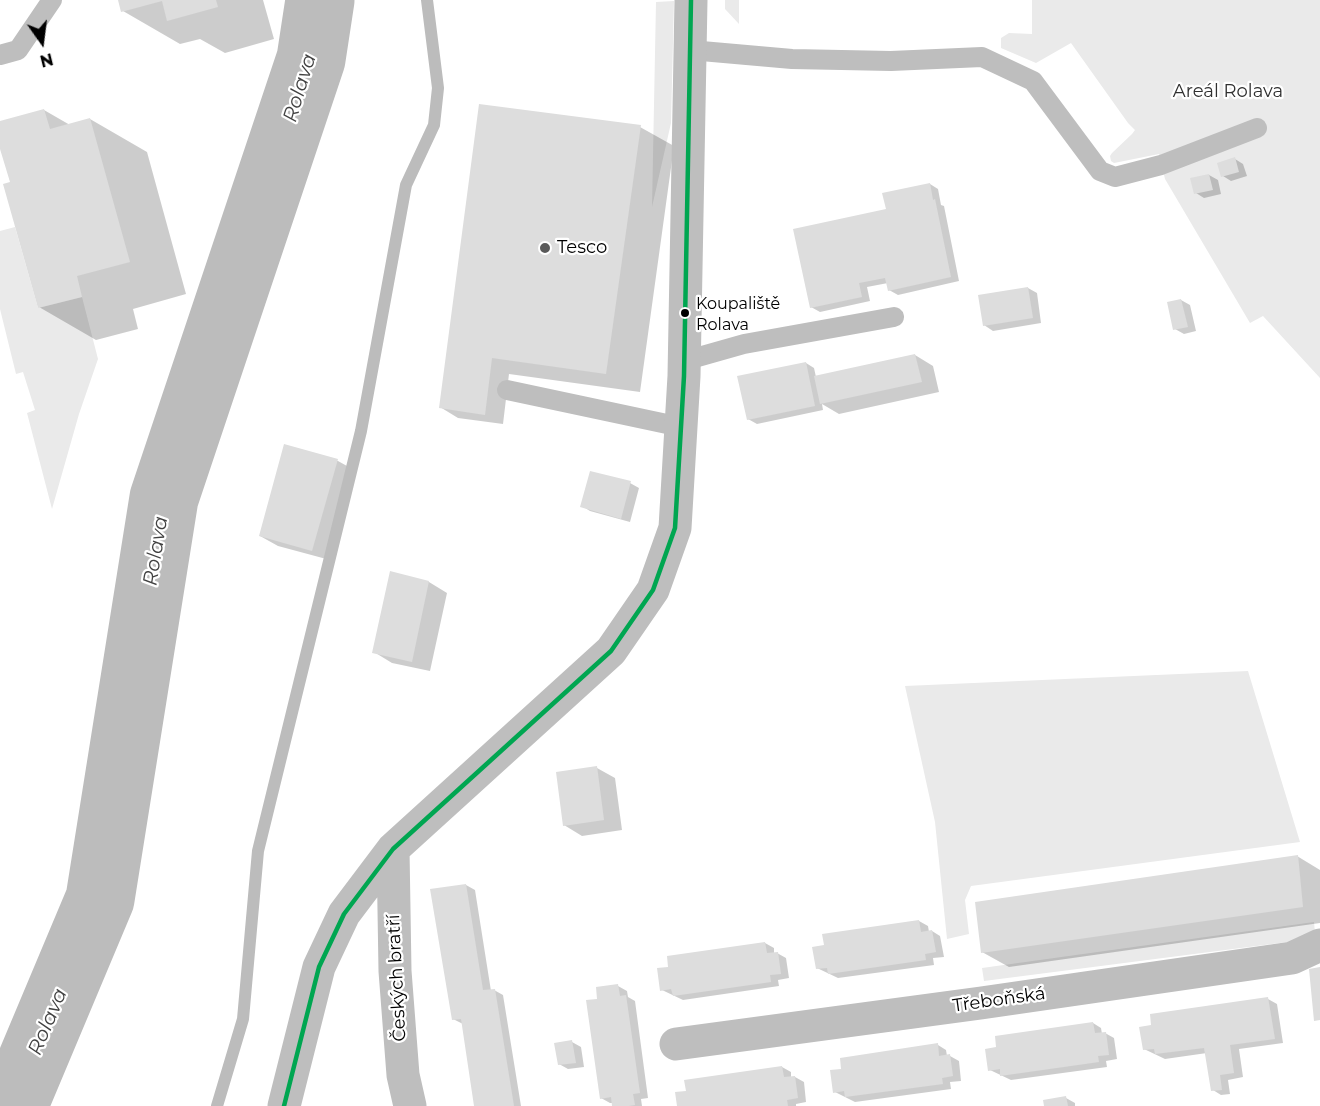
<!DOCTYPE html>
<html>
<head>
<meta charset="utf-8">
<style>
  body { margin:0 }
  #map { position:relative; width:1320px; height:1106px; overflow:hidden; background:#fff; font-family:Montserrat,sans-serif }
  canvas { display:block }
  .north { position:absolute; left:12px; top:12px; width:60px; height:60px; -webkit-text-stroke:4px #fff; paint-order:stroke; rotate:166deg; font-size:16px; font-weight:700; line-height:24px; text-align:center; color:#000 }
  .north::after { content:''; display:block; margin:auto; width:21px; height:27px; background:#000; clip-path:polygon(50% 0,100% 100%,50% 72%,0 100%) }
</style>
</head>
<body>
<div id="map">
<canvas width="1320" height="1106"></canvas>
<div class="north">N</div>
</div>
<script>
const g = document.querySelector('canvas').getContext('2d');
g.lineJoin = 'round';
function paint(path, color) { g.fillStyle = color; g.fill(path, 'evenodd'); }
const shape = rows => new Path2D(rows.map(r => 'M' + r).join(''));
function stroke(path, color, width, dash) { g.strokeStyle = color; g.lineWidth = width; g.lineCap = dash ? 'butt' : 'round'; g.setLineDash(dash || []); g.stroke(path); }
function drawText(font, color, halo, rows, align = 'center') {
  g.font = font + ' Montserrat,sans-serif'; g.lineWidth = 4.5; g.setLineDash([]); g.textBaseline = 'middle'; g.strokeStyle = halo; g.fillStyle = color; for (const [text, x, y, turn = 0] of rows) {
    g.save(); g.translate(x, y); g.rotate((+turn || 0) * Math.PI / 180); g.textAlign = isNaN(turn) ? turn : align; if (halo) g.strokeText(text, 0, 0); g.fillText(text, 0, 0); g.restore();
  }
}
const green = shape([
  [725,0,739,0,739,24,725,9],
  [1032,0,1320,0,1320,378,1263,316,1250,323,1165,179,1159,154,1114,163,1111,161,1110,156,1112,153,1132,134,1135,130,1128,123,1071,43,1036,63,1001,48,1001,38,1009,33,1032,34],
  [674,1,671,123,652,207,656,2],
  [15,227,38,308,82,297,98,359,79,414,52,509,27,413,35,410,23,372,16,374,0,309,0,231],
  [1248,671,1300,842,971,886,965,900,969,934,947,939,935,822,905,686],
  [1314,922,1315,933,1311,939,984,981,982,968]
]);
const shadow = shape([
  [119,0,263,0,274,39,225,53,200,39,180,44,123,11],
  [44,110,70,125,90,119,147,152,186,294,133,309,138,329,96,340,39,307,11,184,0,143,0,122],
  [640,127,674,146,640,392,509,374,503,424,458,418,440,407],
  [1235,159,1243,164,1247,176,1231,181,1223,176],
  [1209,175,1218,180,1221,194,1204,198,1196,193],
  [930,184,938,189,941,205,944,206,959,281,898,295,889,290,888,283,867,287,870,301,820,312,811,307,888,211],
  [1028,288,1037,293,1041,323,993,331,984,325],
  [1181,300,1190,305,1196,331,1184,334,1175,329],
  [915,355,933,366,939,392,839,414,822,404,823,410,757,424,748,419,806,363,814,368,816,377],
  [285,446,338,461,356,471,330,560,278,546,260,536],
  [630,483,639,488,630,522,590,511,582,506],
  [391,573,429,582,447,593,430,671,392,663,374,652],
  [597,768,615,778,622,830,582,836,564,825],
  [1297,856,1320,870,1320,923,1009,967,982,952],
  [466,885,475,890,491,991,494,990,503,995,521,1106,476,1106,463,1024,453,1019],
  [919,921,928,926,929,932,932,931,940,936,944,957,933,958,934,965,838,978,817,968],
  [765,943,774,948,774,954,777,953,786,958,789,978,778,980,779,986,683,1000,662,990],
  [618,986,627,991,628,997,635,1001,648,1098,641,1099,642,1106,614,1106,613,1103,610,1103,601,1098,599,1000],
  [1268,999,1277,1004,1283,1043,1239,1049,1243,1077,1228,1080,1230,1094,1221,1095,1213,1090,1207,1053,1165,1059,1144,1049],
  [1093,1023,1101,1028,1102,1034,1105,1033,1114,1038,1117,1059,1106,1061,1107,1067,1011,1080,990,1070],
  [572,1042,581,1047,584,1067,568,1069,559,1064],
  [938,1045,946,1050,947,1056,950,1056,959,1061,961,1081,950,1082,951,1089,855,1102,835,1092],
  [782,1067,791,1072,791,1078,795,1077,804,1082,806,1102,796,1104,796,1106,678,1106],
  [1066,1098,1075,1103,1075,1106,1045,1106]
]);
const stream = shape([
  [217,1106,243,1019,258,851,361,431,406,185,434,125,438,88,427,0]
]);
const river = shape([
  [13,1106,100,899,164,498,311,59,320,0]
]);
const building = shape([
  [118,0,216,0,218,7,167,21,162,1,121,12],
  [479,104,641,125,606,374,492,358,485,415,439,408],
  [44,109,50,129,90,118,130,262,77,276,82,297,38,308,3,184,10,182,0,149,0,121],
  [1235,157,1239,172,1221,177,1217,163],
  [1209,174,1213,190,1194,194,1190,178],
  [930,183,933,200,935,199,951,277,888,291,885,278,859,283,862,297,810,308,793,229,886,209,882,193],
  [1028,287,1033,318,983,326,978,295],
  [1181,299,1188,327,1173,330,1167,302],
  [915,354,922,382,820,404,814,376],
  [806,362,815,406,747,420,737,376],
  [284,444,338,459,312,551,259,536],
  [590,471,631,481,621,519,580,507],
  [390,571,429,581,412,662,372,653],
  [597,766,604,820,563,826,556,772],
  [1298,855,1303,907,981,953,975,902],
  [466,884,483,990,495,989,514,1106,474,1106,461,1019,452,1020,430,889],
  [919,920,921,932,932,930,936,952,925,954,926,960,828,974,827,968,816,969,812,947,824,945,822,934],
  [765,942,767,953,778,952,781,974,770,975,771,982,673,996,671,989,660,991,657,968,668,967,667,956],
  [1320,967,1320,1020,1314,1021,1309,969],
  [618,984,620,996,626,995,640,1093,633,1094,635,1105,629,1106,612,1106,611,1097,600,1099,586,1000,597,999,596,987],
  [1268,997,1275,1039,1230,1045,1234,1073,1220,1075,1222,1090,1211,1091,1204,1048,1155,1054,1154,1049,1143,1050,1139,1027,1151,1025,1150,1014],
  [1093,1022,1095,1033,1106,1032,1109,1055,1098,1056,1099,1062,1000,1076,1000,1069,988,1071,985,1049,996,1047,995,1036],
  [572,1040,576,1063,558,1065,554,1043],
  [938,1043,939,1056,950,1054,953,1076,942,1078,943,1084,845,1097,844,1091,833,1093,830,1070,841,1069,840,1058],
  [782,1066,784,1077,795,1076,798,1098,787,1100,788,1106,677,1106,675,1092,686,1091,684,1080],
  [1066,1096,1068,1106,1044,1106,1043,1100]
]);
const service = shape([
  [690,50,792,59,891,61,982,57,1033,81,1100,171,1115,177,1161,165,1257,128],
  [0,55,18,50,52,0],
  [684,361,744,344,894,317],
  [507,390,681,427]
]);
const minor = shape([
  [393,849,395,971,403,1075,410,1106],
  [676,1044,981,1003,1292,958,1320,945],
  [284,1106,319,967,344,914,393,849,611,651,653,590,675,528,684,376,691,0]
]);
const bus1 = shape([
  [284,1106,319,967,344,914,393,849,611,651,653,590,675,528,684,376,691,0]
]);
const markers = [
  [545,248,6,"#595959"],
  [685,313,5,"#000"]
];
const busNames = [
  ["Koupaliště",696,304],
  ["Rolava",696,325]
];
const parkNames = [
  ["Areál Rolava",1228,92]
];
const poiNames = [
  ["Tesco",557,248]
];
const streetNames = [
  ["Českých bratří",397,978,-93],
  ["Třeboňská",999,1000,-8]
];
const waterNames = [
  ["Rolava",300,88,-73],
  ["Rolava",156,551,-81],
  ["Rolava",48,1022,-67]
];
paint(green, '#eaeaea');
paint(shadow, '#0003');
stroke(stream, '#bcbcbc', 12);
stroke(river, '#bcbcbc', 69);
paint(building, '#ddd');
stroke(service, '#bebebe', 20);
stroke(minor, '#bebebe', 33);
stroke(bus1, '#00a651', 4.5);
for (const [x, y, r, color] of markers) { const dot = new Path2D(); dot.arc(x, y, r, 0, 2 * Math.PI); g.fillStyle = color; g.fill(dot); stroke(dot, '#fff', 2); }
drawText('16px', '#000', '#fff', busNames, 'left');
drawText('18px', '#303030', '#fff', parkNames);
drawText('18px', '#000', '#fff', poiNames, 'left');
drawText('18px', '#000', '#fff', streetNames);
drawText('italic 20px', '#414141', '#fff', waterNames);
</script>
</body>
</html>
